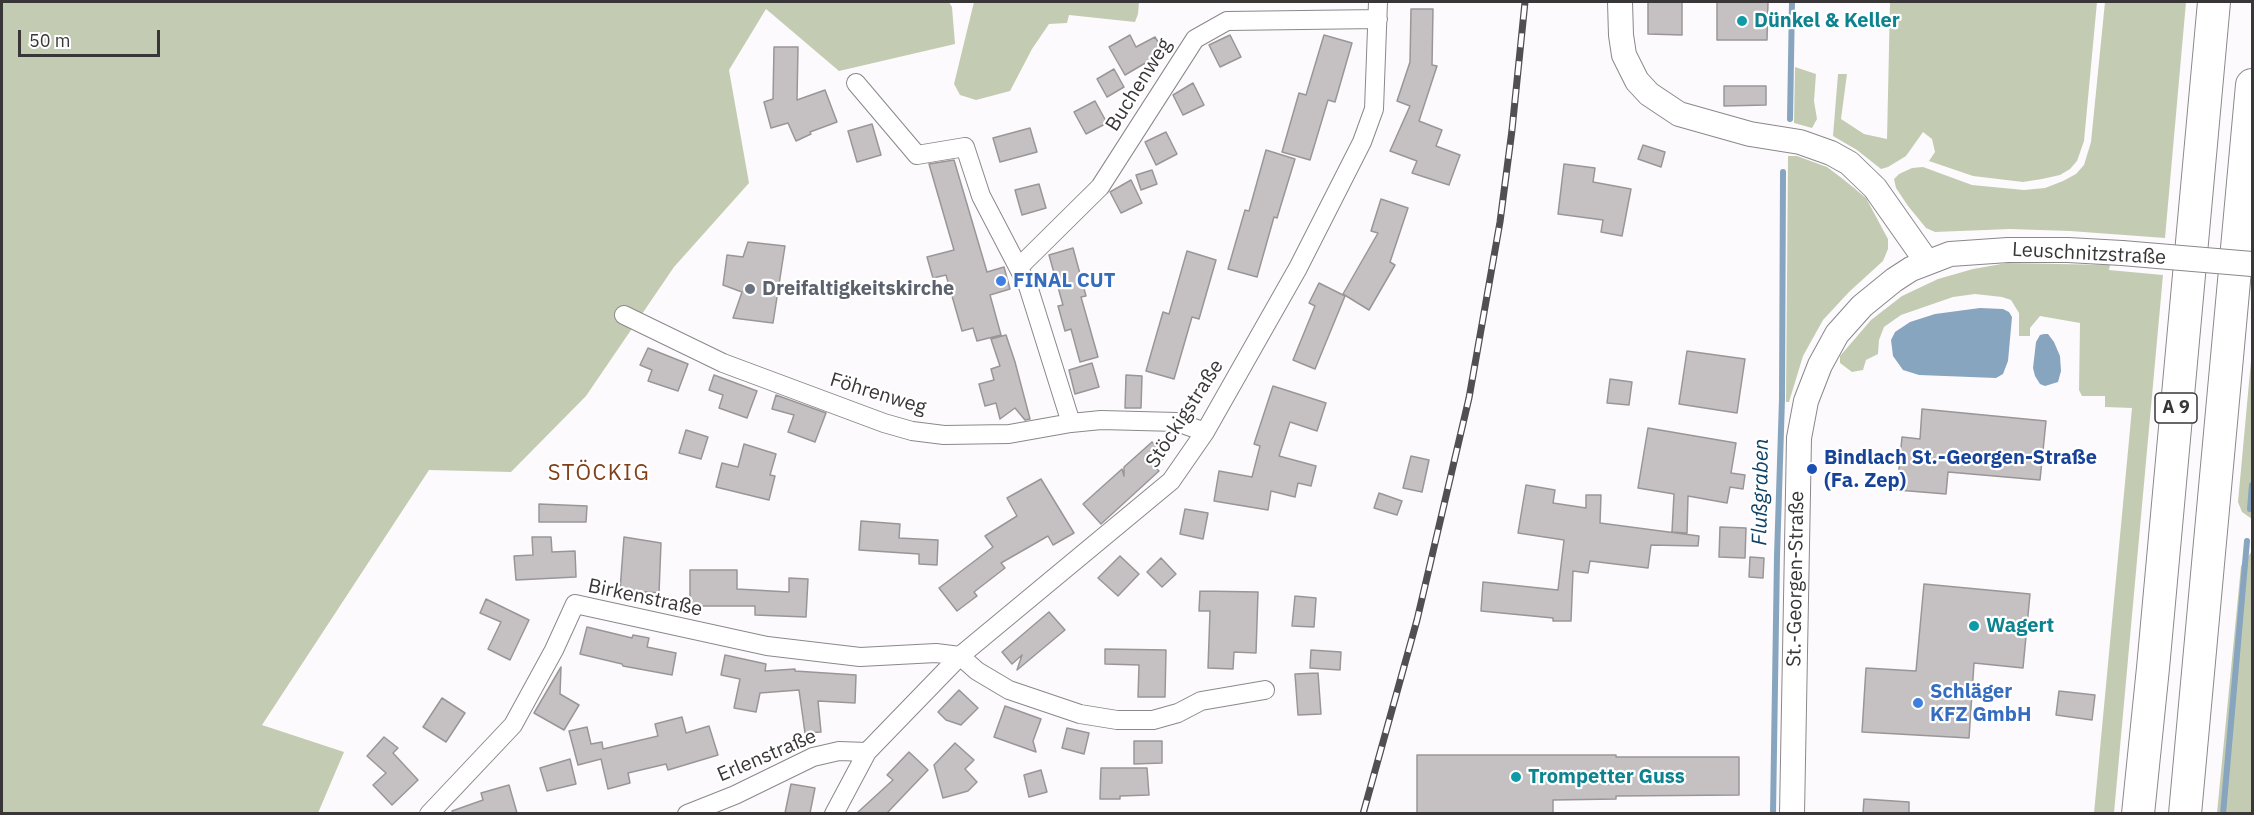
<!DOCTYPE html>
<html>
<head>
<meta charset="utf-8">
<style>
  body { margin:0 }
  #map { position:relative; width:2254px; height:815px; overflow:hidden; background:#fdfafd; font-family:"IBM Plex Sans",sans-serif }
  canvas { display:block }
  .frame { position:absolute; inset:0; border:3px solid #383637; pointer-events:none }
  .scale { position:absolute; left:18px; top:30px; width:142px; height:27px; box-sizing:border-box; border:3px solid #383637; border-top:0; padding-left:8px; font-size:18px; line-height:21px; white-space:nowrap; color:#383637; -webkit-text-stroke:4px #fff; paint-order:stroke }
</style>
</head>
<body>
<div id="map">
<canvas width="2254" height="815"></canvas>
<div class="frame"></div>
<div class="scale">50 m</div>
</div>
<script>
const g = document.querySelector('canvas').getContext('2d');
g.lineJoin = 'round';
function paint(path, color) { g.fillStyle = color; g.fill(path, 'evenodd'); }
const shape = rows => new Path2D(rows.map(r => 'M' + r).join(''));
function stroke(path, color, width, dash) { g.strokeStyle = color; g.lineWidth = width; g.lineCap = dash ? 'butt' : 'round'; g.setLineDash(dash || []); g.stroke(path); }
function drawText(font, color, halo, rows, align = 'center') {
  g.font = font + ' "IBM Plex Sans",sans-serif'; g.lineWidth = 4.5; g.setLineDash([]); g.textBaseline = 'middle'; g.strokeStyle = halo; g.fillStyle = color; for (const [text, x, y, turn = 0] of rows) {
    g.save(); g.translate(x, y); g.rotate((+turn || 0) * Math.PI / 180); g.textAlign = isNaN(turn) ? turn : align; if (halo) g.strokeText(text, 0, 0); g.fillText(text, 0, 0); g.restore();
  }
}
const green = shape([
  [2,2,949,2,952,7,955,44,839,71,766,9,729,70,749,183,674,267,586,396,511,472,429,470,262,725,344,752,318,813,2,814],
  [974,2,1139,2,1138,14,1135,22,1069,15,1067,23,1049,24,1032,49,1010,91,976,100,960,95,954,84],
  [1890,2,2097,2,2084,141,2077,161,2070,169,2060,175,2042,179,2023,182,1973,176,1929,161,1935,152,1932,139,1923,132,1906,156,1888,167,1881,169,1857,150,1833,136,1838,74,1847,74,1841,119,1864,134,1887,139],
  [2105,2,2186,2,2165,238,2070,231,2010,229,1935,232,1926,228,1908,206,1896,188,1894,179,1899,174,1912,168,1923,167,1972,185,2024,190,2045,188,2063,181,2076,174,2084,165,2091,142],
  [1795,67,1816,74,1814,101,1817,119,1812,128,1794,123],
  [1788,156,1797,156,1827,167,1843,179,1866,198,1888,239,1888,249,1883,261,1849,292,1823,320,1803,356,1789,402,1786,402],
  [2007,263,2110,265,2109,270,2163,275,2114,813,2094,813,2132,408,2105,407,2105,396,2082,396,2079,390,2080,323,2040,316,2030,328,2030,336,2019,336,2019,313,2011,300,2002,297,1975,294,1953,297,1901,315,1884,327,1879,340,1878,354,1866,360,1863,370,1852,372,1840,363,1840,356,1871,320,1902,296,1938,279,1973,269],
  [2252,350,2252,519,2242,512,2238,502],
  [2252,551,2252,813,2217,813,2241,566]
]);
const water = shape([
  [1980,308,2003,309,2009,312,2012,317,2008,361,2003,374,1996,378,1919,375,1903,370,1893,356,1891,340,1895,332,1910,322,1935,314],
  [2044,334,2048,334,2054,342,2060,356,2061,371,2058,382,2045,386,2040,384,2035,376,2033,368,2036,342,2040,335]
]);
const stream = shape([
  [1790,119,1792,2],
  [2250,509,2252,485],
  [1773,814,1777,556,1782,399,1783,172],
  [2223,814,2247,541]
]);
const building = shape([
  [1648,2,1682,2,1682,35,1648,34,1648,2],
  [1717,2,1768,2,1767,40,1717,40,1717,2],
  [1411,9,1433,9,1432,65,1437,66,1419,121,1442,130,1436,146,1460,155,1449,185,1412,173,1417,161,1390,151,1410,106,1397,101,1410,62,1411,9],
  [1130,35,1136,47,1155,37,1164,52,1125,75,1109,47,1130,35],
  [1230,35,1241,57,1220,67,1209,45,1230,35],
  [1324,35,1352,43,1335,102,1328,100,1310,160,1282,152,1299,93,1306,95,1324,35],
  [774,47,798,47,797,100,825,90,837,122,810,132,811,134,796,141,788,123,771,128,764,102,773,99,774,47],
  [1114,69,1124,87,1107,97,1097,79,1114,69],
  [1193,83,1204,105,1183,115,1173,95,1193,83],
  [1724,86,1766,86,1766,105,1724,106,1724,86],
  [1095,101,1107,123,1086,134,1074,112,1095,101],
  [872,124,881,155,857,162,848,131,872,124],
  [1030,128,1037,152,1000,162,993,138,1030,128],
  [1166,132,1177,154,1156,165,1145,142,1166,132],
  [1643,145,1665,152,1661,167,1638,159,1643,145],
  [1266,150,1295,159,1277,218,1274,217,1257,277,1228,269,1245,210,1249,211,1266,150],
  [954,160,987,272,1004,267,1010,289,990,295,1001,335,977,341,973,328,962,331,946,275,933,278,927,257,954,250,929,164,954,160],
  [1564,164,1595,168,1593,182,1631,189,1622,236,1601,232,1603,220,1558,214,1564,164],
  [1152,170,1157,184,1141,190,1136,175,1152,170],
  [1131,180,1142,203,1121,213,1110,192,1131,180],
  [1039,184,1046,208,1022,215,1015,190,1039,184],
  [1381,199,1408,208,1390,262,1395,265,1369,310,1343,294,1378,233,1371,231,1381,199],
  [748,242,785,246,773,323,733,318,742,292,723,285,727,255,743,257,748,242],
  [1073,248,1086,296,1081,297,1098,357,1080,362,1071,329,1065,331,1058,306,1063,305,1049,255,1073,248],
  [1187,251,1216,260,1199,319,1192,317,1174,379,1146,371,1163,312,1169,314,1187,251],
  [1319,283,1345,296,1315,369,1293,360,1315,306,1309,303,1319,283],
  [1006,335,1015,362,1030,419,1025,420,1015,408,1000,419,996,403,985,406,979,384,994,380,991,369,1000,366,991,339,1006,335],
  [648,348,688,364,678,391,648,381,652,370,640,365,648,348],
  [1687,351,1745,359,1737,413,1679,404,1687,351],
  [1092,363,1099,387,1075,394,1069,370,1092,363],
  [714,375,757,391,747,418,719,408,723,395,709,390,714,375],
  [1126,375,1142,376,1141,408,1125,408,1126,375],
  [1610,379,1632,382,1629,405,1607,403,1610,379],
  [1273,386,1326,403,1317,431,1290,422,1279,456,1316,466,1311,486,1298,483,1295,497,1271,491,1268,510,1214,501,1219,471,1252,477,1260,446,1254,444,1273,386],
  [776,395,826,413,815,442,788,432,794,415,772,409,776,395],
  [1922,409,2046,421,2040,480,1948,472,1946,494,1897,490,1902,437,1920,439,1922,409],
  [1648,428,1736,443,1731,473,1745,475,1743,489,1730,487,1727,503,1688,496,1687,533,1672,532,1674,494,1638,488,1648,428],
  [686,430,708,437,701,459,679,453,686,430],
  [1152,442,1166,456,1155,467,1159,471,1101,524,1083,504,1122,469,1124,476,1124,467,1152,442],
  [744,444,776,454,770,475,775,476,769,500,716,487,722,463,738,467,744,444],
  [1411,456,1429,460,1422,492,1403,488,1411,456],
  [1041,479,1074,533,1053,545,1048,536,1001,563,1005,568,974,592,977,596,957,611,939,588,993,547,985,536,1017,516,1007,498,1041,479],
  [1526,485,1555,490,1553,503,1586,508,1586,495,1601,495,1600,523,1699,536,1698,546,1651,545,1648,568,1590,561,1588,573,1573,571,1571,621,1553,621,1553,618,1481,611,1483,582,1558,590,1564,540,1518,533,1526,485],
  [1379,493,1402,501,1397,515,1374,508,1379,493],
  [539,504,587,506,586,522,539,522,539,504],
  [1185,509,1208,513,1203,539,1180,534,1185,509],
  [861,521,900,524,899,538,938,540,937,565,919,564,919,554,859,550,861,521],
  [1720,527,1746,528,1745,558,1719,557,1720,527],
  [532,537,551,537,552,552,575,551,576,577,516,580,514,556,533,555,532,537],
  [624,537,661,543,659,593,620,590,624,537],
  [1120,556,1139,574,1118,596,1098,578,1120,556],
  [1750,557,1764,558,1763,578,1749,577,1750,557],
  [1161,558,1176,574,1162,587,1147,572,1161,558],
  [690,570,737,570,737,589,789,592,789,578,808,579,806,617,755,615,755,606,690,606,690,570],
  [1924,584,2030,594,2023,668,1974,663,1969,738,1862,732,1866,668,1916,671,1924,584],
  [1200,591,1258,592,1256,653,1234,652,1233,669,1208,668,1210,611,1199,611,1200,591],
  [1295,596,1316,598,1314,627,1292,626,1295,596],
  [486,599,529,620,510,660,488,649,501,622,480,613,486,599],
  [1049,612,1065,630,1017,670,1022,655,1012,664,1002,652,1049,612],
  [587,627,632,638,633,635,649,638,647,647,676,653,672,675,623,666,622,664,580,654,587,627],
  [1105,649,1166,650,1165,697,1138,697,1139,665,1105,664,1105,649],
  [1311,650,1341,652,1340,670,1310,668,1311,650],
  [725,655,766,664,765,671,795,669,795,671,856,675,855,703,818,701,821,732,805,733,799,690,760,693,756,712,734,708,740,679,721,675,725,655],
  [561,667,560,694,579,705,564,730,534,713,561,667],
  [1318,673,1321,714,1298,715,1295,674,1318,673],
  [959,690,978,708,961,725,946,720,938,712,959,690],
  [2059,691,2095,695,2092,720,2056,715,2059,691],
  [442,698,465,713,446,742,423,727,442,698],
  [1005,706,1041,719,1033,741,1036,752,994,737,1005,706],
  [682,717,686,733,709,726,718,755,668,770,666,764,628,773,630,783,608,789,601,759,578,765,569,731,587,727,591,744,602,742,603,749,658,736,655,724,682,717],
  [1067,728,1089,733,1084,754,1062,748,1067,728],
  [384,737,398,748,393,753,418,780,392,805,373,785,386,773,367,756,384,737],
  [1134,741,1162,741,1162,763,1134,764,1134,741],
  [955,743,974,760,965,769,977,782,968,791,943,798,934,765,955,743],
  [909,752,928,770,887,813,857,813,893,780,887,775,909,752],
  [1417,755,1616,755,1616,757,1739,757,1739,795,1616,796,1616,799,1553,800,1553,813,1417,813,1417,755],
  [570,759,576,784,547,791,540,768,570,759],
  [1101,768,1147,768,1149,795,1120,796,1120,799,1100,799,1101,768],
  [1041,770,1047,792,1029,797,1024,775,1041,770],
  [791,784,815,788,810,813,785,813,791,784],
  [509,785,517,813,453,813,452,811,483,800,481,793,509,785],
  [1864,799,1909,802,1909,813,1863,813,1864,799]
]);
const street = shape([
  [856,83,917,155,965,147,981,196,1028,286,1071,423],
  [1019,267,1100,187,1195,39,1227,21,1378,19],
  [624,315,723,363,884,423,912,431,944,435,1009,434,1071,423,1101,420,1177,422,1205,432],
  [960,656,977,671,1009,690,1080,714,1117,720,1153,720,1178,713,1201,701,1265,690],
  [429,814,513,725,554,650,575,604,767,646,860,657,936,653,960,656],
  [687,814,735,795,813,757,839,751,867,752],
  [834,814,867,752,960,656,1171,481,1205,432,1298,268,1362,142,1374,109,1378,2]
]);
const secondary = shape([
  [1620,2,1621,35,1624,55,1637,81,1649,94,1679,114,1750,134,1800,142,1831,153,1849,163,1875,188,1927,262],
  [1792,814,1799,438,1806,401,1820,365,1837,334,1862,306,1894,280,1911,269,1950,254,2008,250,2068,250,2122,253]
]);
const highway = shape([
  [2138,814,2153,668,2214,2],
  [2185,814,2252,85]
]);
const rail = shape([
  [1363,814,1417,620,1469,398,1500,222,1512,130,1525,2]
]);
const secondaryBridge = shape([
  [2122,253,2252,264]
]);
const markers = [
  [1742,21,6,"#0f9aa8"],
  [1001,281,6,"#3f7fe0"],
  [750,289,6,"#6b7280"],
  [1812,469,6,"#1a4fb4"],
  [1974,626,6,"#0f9aa8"],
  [1918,703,6,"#3f7fe0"],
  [1516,777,6,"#0f9aa8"]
];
const shields = [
  [2176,408,42]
];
const shieldNames = [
  ["A 9",2176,408]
];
const cultureNames = [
  ["Dünkel & Keller",1754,21],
  ["Wagert",1986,626],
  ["Trompetter Guss",1528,777]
];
const streetNames = [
  ["Buchenweg",1139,85,-58],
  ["Leuschnitzstraße",2089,254,3],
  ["Föhrenweg",878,394,17],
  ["Stöckigstraße",1185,414,-57],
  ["St.-Georgen-Straße",1796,579,-89],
  ["Birkenstraße",645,598,12],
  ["Erlenstraße",767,756,-23]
];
const shopNames = [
  ["FINAL CUT",1013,281],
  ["Schläger",1930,692],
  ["KFZ GmbH",1930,715]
];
const worshipNames = [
  ["Dreifaltigkeitskirche",762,289]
];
const transitNames = [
  ["Bindlach St.-Georgen-Straße",1824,458],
  ["(Fa. Zep)",1824,481]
];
const waterNames = [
  ["Flußgraben",1761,492,-89]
];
const quarterNames = [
  ["STÖCKIG",599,474]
];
paint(green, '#c3ccb2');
paint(water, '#87a5bf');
stroke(stream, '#87a5bf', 6);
paint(building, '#c5c1c3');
stroke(building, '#9a9698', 1.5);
stroke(street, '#8b888b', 20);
stroke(secondary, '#8b888b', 26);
stroke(highway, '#8b888b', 34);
stroke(street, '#fff', 18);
stroke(secondary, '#fff', 24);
stroke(highway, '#fff', 32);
stroke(rail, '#514f51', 7);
stroke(rail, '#fff', 4.5, [14]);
stroke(secondaryBridge, '#8b888b', 26, []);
stroke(secondaryBridge, '#fff', 24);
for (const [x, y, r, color] of markers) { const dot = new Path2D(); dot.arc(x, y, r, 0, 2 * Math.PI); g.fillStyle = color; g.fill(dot); stroke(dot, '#fff', 2); }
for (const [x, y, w] of shields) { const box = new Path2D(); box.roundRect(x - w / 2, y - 15, w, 30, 4.5); g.fillStyle = '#fff'; g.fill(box); stroke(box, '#383637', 1.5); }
drawText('bold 18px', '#383637', null, shieldNames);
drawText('bold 20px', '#0d838f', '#fff', cultureNames, 'left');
drawText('20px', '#383637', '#fff', streetNames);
drawText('bold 20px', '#366cbe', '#fff', shopNames, 'left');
drawText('bold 20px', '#5b616d', '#fff', worshipNames, 'left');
drawText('bold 20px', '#164399', '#fff', transitNames, 'left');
drawText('italic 21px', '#0f4266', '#fff', waterNames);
g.letterSpacing = '1.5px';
drawText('22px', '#7e3f19', '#fff', quarterNames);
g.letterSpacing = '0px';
</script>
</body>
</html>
